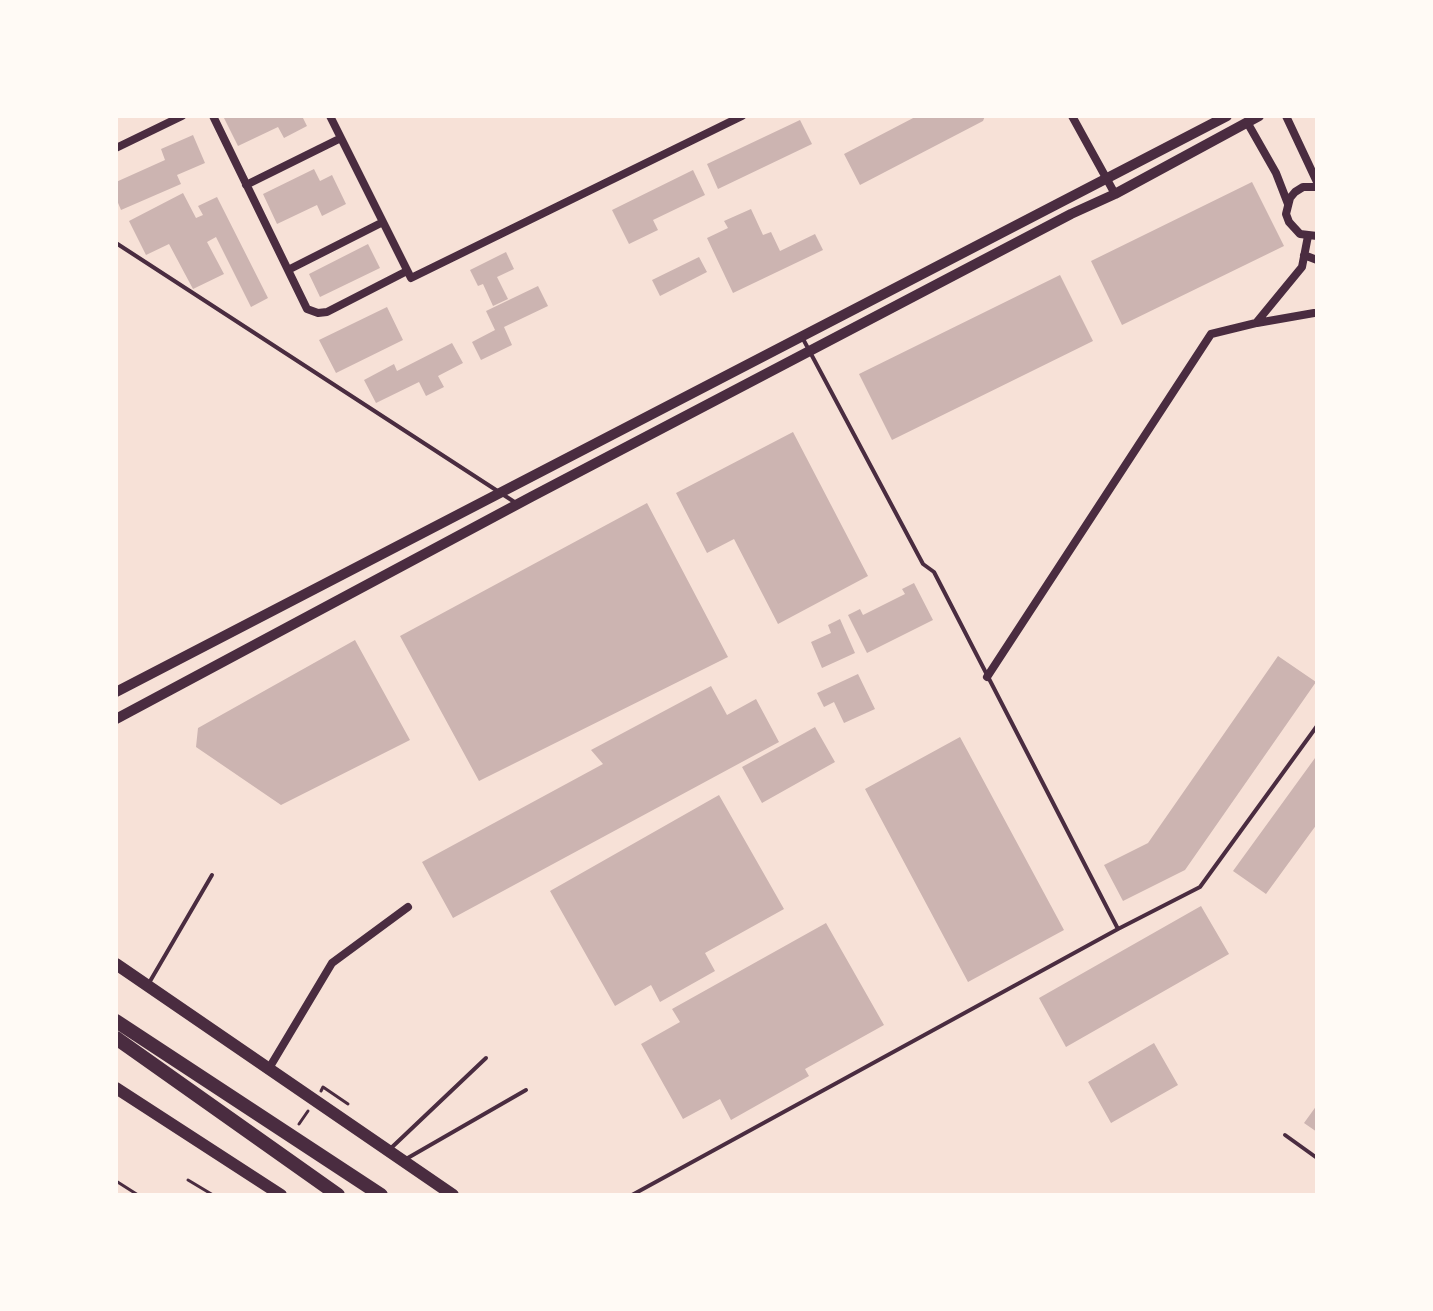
<!DOCTYPE html>
<html>
<head>
<meta charset="utf-8">
<style>
  body { margin:0 }
  #map { position:relative; width:1433px; height:1311px; overflow:hidden; background:#f7e1d7; font-family:Lora,serif }
  canvas { display:block }
  .frame { position:absolute; inset:0; border:118px solid #fffaf5; pointer-events:none }
</style>
</head>
<body>
<div id="map">
<canvas width="1433" height="1311"></canvas>
<div class="frame"></div>
</div>
<script>
const g = document.querySelector('canvas').getContext('2d');
g.lineJoin = 'round';
function paint(path, color) { g.fillStyle = color; g.fill(path, 'evenodd'); }
const shape = rows => new Path2D(rows.map(r => 'M' + r).join(''));
function stroke(path, color, width, dash) { g.strokeStyle = color; g.lineWidth = width; g.lineCap = dash ? 'butt' : 'round'; g.setLineDash(dash || []); g.stroke(path); }
const building = shape([
  [223,116,302,116,307,126,284,138,278,127,238,146],
  [917,116,985,116,983,121,860,185,844,154],
  [800,120,812,144,718,189,707,164],
  [193,135,205,163,177,175,181,184,121,210,116,198,116,182,165,160,161,149],
  [314,169,320,181,332,175,346,204,322,216,317,205,277,224,263,194],
  [693,170,705,195,653,220,658,230,629,244,612,210],
  [1252,182,1284,246,1122,325,1091,261],
  [183,193,196,218,203,215,198,206,217,197,268,298,251,307,216,237,207,242,224,274,193,289,169,244,146,255,129,221],
  [751,209,763,235,771,232,780,251,815,234,823,250,733,293,707,238,728,228,724,221],
  [368,244,380,268,320,297,309,274],
  [506,252,514,269,497,277,508,299,493,306,483,284,478,286,470,270],
  [699,257,707,272,660,296,652,280],
  [1060,275,1093,341,892,440,859,374],
  [538,286,548,306,504,327,512,345,481,360,472,342,495,330,486,311],
  [387,307,403,340,336,373,319,340],
  [452,343,463,363,438,376,444,387,426,396,419,382,376,403,364,380,394,364,397,371],
  [793,432,868,576,778,624,734,539,707,553,676,493],
  [647,503,728,657,479,781,400,636],
  [914,583,933,620,867,653,848,615,860,609,863,615,905,594,902,589],
  [840,619,855,653,822,668,811,642,831,633,828,625],
  [355,640,410,740,281,805,196,747,198,728],
  [1278,656,1316,682,1185,870,1123,901,1104,865,1148,843],
  [858,674,875,709,844,723,834,702,824,707,817,693],
  [711,686,727,715,756,699,779,742,453,918,422,862,603,764,591,750],
  [815,727,835,762,762,803,742,767],
  [960,737,1064,930,968,982,865,789],
  [1315,758,1317,824,1266,894,1233,871],
  [719,795,784,909,705,953,715,971,660,1002,651,985,615,1006,550,891],
  [1201,906,1229,954,1066,1047,1039,998],
  [826,923,884,1025,805,1069,809,1076,731,1120,720,1099,683,1119,641,1044,680,1022,672,1009],
  [1154,1043,1178,1085,1111,1123,1088,1082],
  [1317,1105,1317,1132,1304,1123]
]);
const path = shape([
  [321,1091,323,1087,348,1104],
  [299,1124,308,1111],
  [188,1180,213,1195],
  [116,1181,138,1195]
]);
const service = shape([
  [116,243,516,503],
  [1118,929,1200,887,1317,726],
  [149,983,212,875],
  [1285,1135,1317,1158],
  [389,1150,486,1058],
  [406,1159,526,1090],
  [632,1195,1118,929,934,572,923,564,802,337]
]);
const minor = shape([
  [213,116,307,309,318,313,327,312,407,271],
  [330,116,411,278,742,116],
  [1072,116,1115,194],
  [1286,116,1317,182],
  [1247,122,1276,173,1288,204],
  [116,148,182,116],
  [246,185,341,138],
  [1317,187,1303,187,1295,192,1290,198,1286,214,1289,222,1300,234,1317,236],
  [1304,255,1317,260],
  [288,270,383,222],
  [1257,323,1314,313],
  [987,677,1211,334,1256,323,1302,267,1308,236],
  [268,1070,332,963,408,907]
]);
const tertiary = shape([
  [116,692,1227,116],
  [116,719,531,497,1071,214,1115,194,1259,116]
]);
const primary = shape([
  [116,964,453,1195],
  [116,1088,281,1195]
]);
const motorway = shape([
  [116,1021,381,1195],
  [116,1038,338,1195]
]);
paint(building, '#ccb4b1');
stroke(path, '#4a2c40', 3);
stroke(service, '#4a2c40', 4);
stroke(minor, '#4a2c40', 8);
stroke(tertiary, '#4a2c40', 10);
stroke(primary, '#4a2c40', 12);
stroke(motorway, '#4a2c40', 14);
</script>
</body>
</html>
